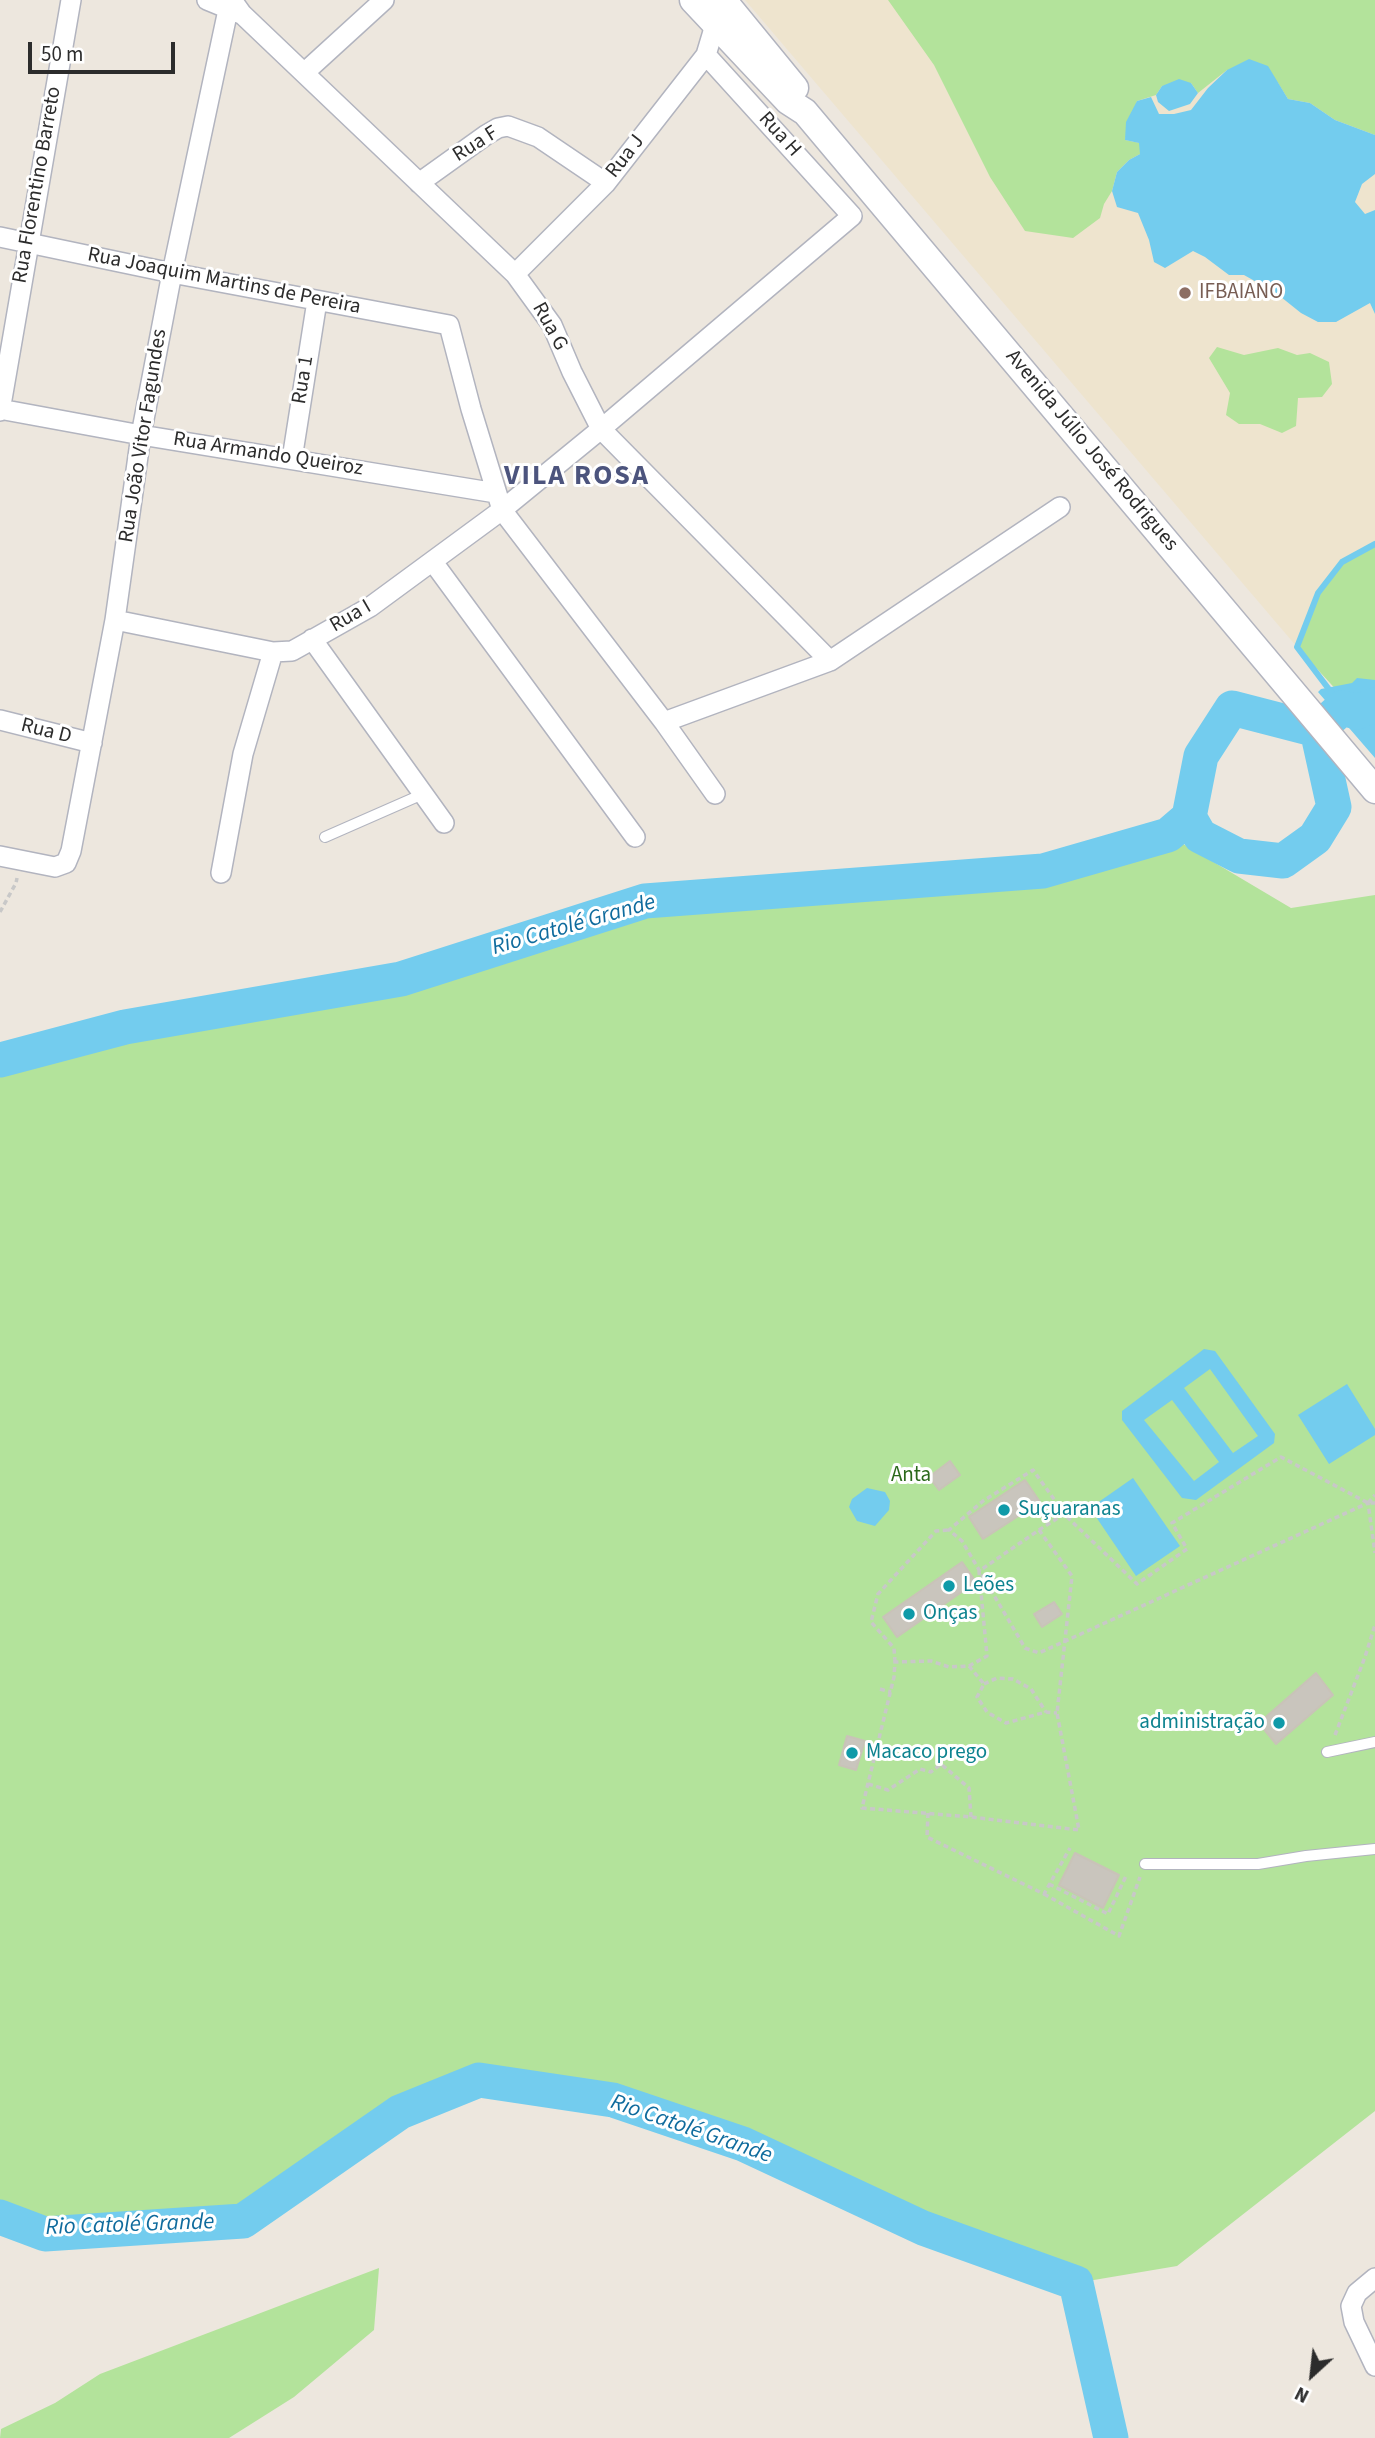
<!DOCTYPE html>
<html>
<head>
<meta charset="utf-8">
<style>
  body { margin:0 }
  #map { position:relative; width:1375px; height:2438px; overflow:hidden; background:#ede7de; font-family:"Source Sans 3",sans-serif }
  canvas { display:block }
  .north { position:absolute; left:1277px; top:2340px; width:70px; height:70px; -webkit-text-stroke:5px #fff; paint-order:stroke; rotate:207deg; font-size:19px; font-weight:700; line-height:28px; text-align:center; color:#2c2c2c }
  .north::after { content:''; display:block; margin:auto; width:24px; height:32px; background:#2c2c2c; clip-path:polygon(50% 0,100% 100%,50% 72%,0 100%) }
  .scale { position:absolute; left:28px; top:42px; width:147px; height:32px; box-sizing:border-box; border:4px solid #2c2c2c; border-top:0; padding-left:9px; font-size:21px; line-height:24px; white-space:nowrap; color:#2c2c2c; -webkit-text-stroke:5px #fff; paint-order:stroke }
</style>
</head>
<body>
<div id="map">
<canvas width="1375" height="2438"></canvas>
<div class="north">N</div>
<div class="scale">50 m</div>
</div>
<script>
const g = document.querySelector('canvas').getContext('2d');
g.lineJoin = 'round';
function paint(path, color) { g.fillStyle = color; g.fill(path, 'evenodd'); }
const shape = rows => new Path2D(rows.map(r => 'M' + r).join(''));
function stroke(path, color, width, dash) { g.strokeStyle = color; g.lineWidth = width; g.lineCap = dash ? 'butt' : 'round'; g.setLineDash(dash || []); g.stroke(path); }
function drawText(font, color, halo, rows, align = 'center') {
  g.font = font + ' "Source Sans 3",sans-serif'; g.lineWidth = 6; g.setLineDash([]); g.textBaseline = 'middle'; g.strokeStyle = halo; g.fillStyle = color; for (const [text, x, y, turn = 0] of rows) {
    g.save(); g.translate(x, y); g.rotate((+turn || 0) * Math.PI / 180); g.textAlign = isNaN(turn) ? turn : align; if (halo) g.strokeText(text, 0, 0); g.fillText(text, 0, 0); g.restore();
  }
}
const education = shape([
  [745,0,1375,0,1375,705,1357,712,1297,647]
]);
const green = shape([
  [888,0,1375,0,1375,135,1335,120,1310,103,1288,99,1278,83,1227,70,1198,93,1191,83,1162,86,1156,95,1137,101,1125,140,1140,143,1140,154,1129,160,1117,172,1112,191,1104,204,1100,218,1073,238,1025,231,990,177,934,65],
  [1217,347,1244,355,1278,348,1297,355,1310,353,1329,362,1332,384,1322,397,1298,398,1296,426,1282,433,1260,424,1239,424,1226,415,1230,393,1209,358],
  [1375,544,1375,689,1341,695,1297,647,1317,596,1342,562],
  [1168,835,1291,908,1375,895,1375,2111,1177,2266,1076,2283,922,2228,743,2144,613,2100,479,2080,400,2112,243,2221,45,2234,0,2217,0,1060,125,1027,401,979,645,901,1043,871],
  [379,2268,374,2330,294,2397,229,2438,0,2438,1,2429,55,2403,100,2374]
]);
const water = shape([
  [1249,59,1268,66,1288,99,1310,103,1335,120,1375,135,1375,174,1362,184,1355,202,1365,214,1375,210,1375,314,1370,303,1336,322,1318,322,1301,313,1276,293,1244,275,1229,275,1205,257,1193,251,1165,268,1154,262,1149,240,1138,213,1117,207,1112,191,1117,172,1129,160,1140,154,1139,143,1125,140,1126,122,1137,101,1151,97,1159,114,1174,114,1191,110,1208,88,1227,70],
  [1179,79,1191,83,1198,93,1190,104,1169,111,1158,102,1156,95,1162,86],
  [1357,678,1375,680,1375,758,1318,692,1321,689,1352,683],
  [1204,1349,1215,1351,1275,1434,1274,1443,1196,1500,1182,1498,1122,1420,1122,1411],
  [1210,1369,1258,1436,1233,1453,1184,1388],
  [1172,1400,1219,1462,1194,1481,1144,1420],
  [1347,1384,1375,1429,1375,1435,1329,1464,1298,1415],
  [1133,1478,1180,1546,1136,1576,1090,1508],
  [867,1488,885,1492,890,1501,889,1510,875,1526,857,1521,849,1507,852,1499]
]);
const stream = shape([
  [1331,692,1297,647,1318,593,1342,562,1375,544]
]);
const river = shape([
  [1189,817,1200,836,1239,856,1283,861,1315,838,1334,807,1317,730],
  [0,1060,125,1027,401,979,645,901,1043,871,1168,835,1189,817,1201,756,1232,708,1317,730,1342,708,1357,712,1375,705],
  [0,2217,45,2234,243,2221,400,2112,479,2080,613,2100,743,2144,923,2228,1076,2283,1111,2438]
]);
const building = shape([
  [950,1461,960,1475,939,1490,929,1477,950,1461],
  [1025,1480,1040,1502,983,1539,969,1517,1025,1480],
  [962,1562,976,1582,897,1637,883,1617,962,1562],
  [1054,1602,1062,1614,1042,1627,1034,1614,1054,1602],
  [1316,1673,1333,1695,1276,1744,1259,1723,1316,1673],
  [847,1736,865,1741,856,1770,839,1765,847,1736],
  [1075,1853,1119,1875,1103,1908,1059,1885,1075,1853]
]);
const path = shape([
  [0,912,16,883,17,878],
  [1368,1503,1375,1495],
  [1064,1513,1033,1470,983,1501,949,1530,962,1541,1025,1648,1039,1653,1368,1503,1375,1553],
  [1039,1530,1072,1576,1057,1713,1079,1830,971,1817,862,1808,894,1677,895,1662,931,1661,949,1667,969,1666,987,1656,979,1571,1026,1539,1039,1530,1064,1514,1137,1584,1187,1549,1172,1523,1281,1457,1368,1503,1375,1503],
  [895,1662,894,1648,871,1622,878,1594,936,1531,949,1530],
  [969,1666,984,1684,977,1697,987,1712,1006,1723,1046,1712,1057,1713],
  [984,1684,997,1678,1013,1679,1031,1689,1046,1712],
  [880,1689,891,1692],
  [1335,1735,1365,1657,1375,1625],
  [868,1784,888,1790,920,1769,931,1772,941,1764,969,1788,971,1817],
  [928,1813,927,1837,1044,1894,1070,1848],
  [1049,1884,1108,1914,1126,1876],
  [1044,1894,1119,1936,1140,1877]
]);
const service = shape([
  [325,837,423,794],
  [1327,1752,1375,1742],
  [1145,1864,1258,1864,1306,1856,1375,1849]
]);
const minor = shape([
  [207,0,241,14],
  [232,0,242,14,515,274,552,325,572,372,601,429,830,661],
  [304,73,384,0],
  [419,183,486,135,498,128,508,126,538,137,606,183],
  [0,237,172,273,449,325,471,409,502,510,664,722,715,794],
  [515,274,606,183,706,55,715,25],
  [0,409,141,435,496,493],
  [0,411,71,0],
  [292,459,317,301],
  [433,562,635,837],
  [115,620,273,652,292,651,301,646,370,607,502,510,601,429,852,216,706,55],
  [312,639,444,823],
  [0,720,92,743],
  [664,722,830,661,1060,507],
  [0,856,55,867,66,863,71,851,115,620,141,435,172,273,228,10],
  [221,873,243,754,273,652],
  [1375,2278,1357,2293,1351,2306,1354,2322,1375,2366]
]);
const secondary = shape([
  [693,0,788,101,805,112,1375,790],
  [723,0,795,88]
]);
const markers = [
  [1185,293,7,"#8d6e63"],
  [1004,1510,7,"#0f9aa8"],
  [949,1586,7,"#0f9aa8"],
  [909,1614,7,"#0f9aa8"],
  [1279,1723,7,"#0f9aa8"],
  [852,1753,7,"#0f9aa8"]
];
const streetNames = [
  ["Rua H",779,135,48],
  ["Rua F",476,145,-32],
  ["Rua J",626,157,-52],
  ["Rua Florentino Barreto",38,185,-80],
  ["Rua Joaquim Martins de Pereira",224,282,11],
  ["Rua G",549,327,61],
  ["Rua 1",304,380,-81],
  ["Rua João Vitor Fagundes",144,436,-81],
  ["Avenida Júlio José Rodrigues",1091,451,50],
  ["Rua Armando Queiroz",268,455,9],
  ["Rua I",351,617,-30],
  ["Rua D",46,732,14]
];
const educationNames = [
  ["IFBAIANO",1199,293]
];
const parkNames = [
  ["Anta",911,1476]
];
const cultureNames = [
  ["Suçuaranas",1018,1510],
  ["Leões",963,1586],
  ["Onças",923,1614],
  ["administração",1265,1723,"right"],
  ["Macaco prego",866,1753]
];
const waterNames = [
  ["Rio Catolé Grande",574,926,-16],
  ["Rio Catolé Grande",691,2130,19],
  ["Rio Catolé Grande",130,2226,-2]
];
const districtNames = [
  ["VILA ROSA",577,478]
];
paint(education, '#eee4ce');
paint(green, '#b3e39b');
paint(water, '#73ccee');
stroke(stream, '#73ccee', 6);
stroke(river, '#73ccee', 35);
paint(building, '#c9c5bd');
stroke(building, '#c9c3b8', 2);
stroke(service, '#b2b4bf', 12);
stroke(minor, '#b2b4bf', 22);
stroke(secondary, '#b2b4bf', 29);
stroke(path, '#c8c8c8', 3.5, [5, 3.5]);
stroke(service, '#fff', 10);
stroke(minor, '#fff', 19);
stroke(secondary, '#fff', 26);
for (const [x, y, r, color] of markers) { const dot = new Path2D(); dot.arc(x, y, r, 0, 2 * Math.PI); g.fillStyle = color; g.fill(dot); stroke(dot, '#fff', 2.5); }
drawText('21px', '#2c2c2c', '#fff', streetNames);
drawText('21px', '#785e54', '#fff', educationNames, 'left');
drawText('21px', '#2b691b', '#fff', parkNames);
drawText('21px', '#0d838f', '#fff', cultureNames, 'left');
drawText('italic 23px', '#0f6b9d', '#fff', waterNames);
g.letterSpacing = '2px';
drawText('bold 28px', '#4c547d', '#fff', districtNames);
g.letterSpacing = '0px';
</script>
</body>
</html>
